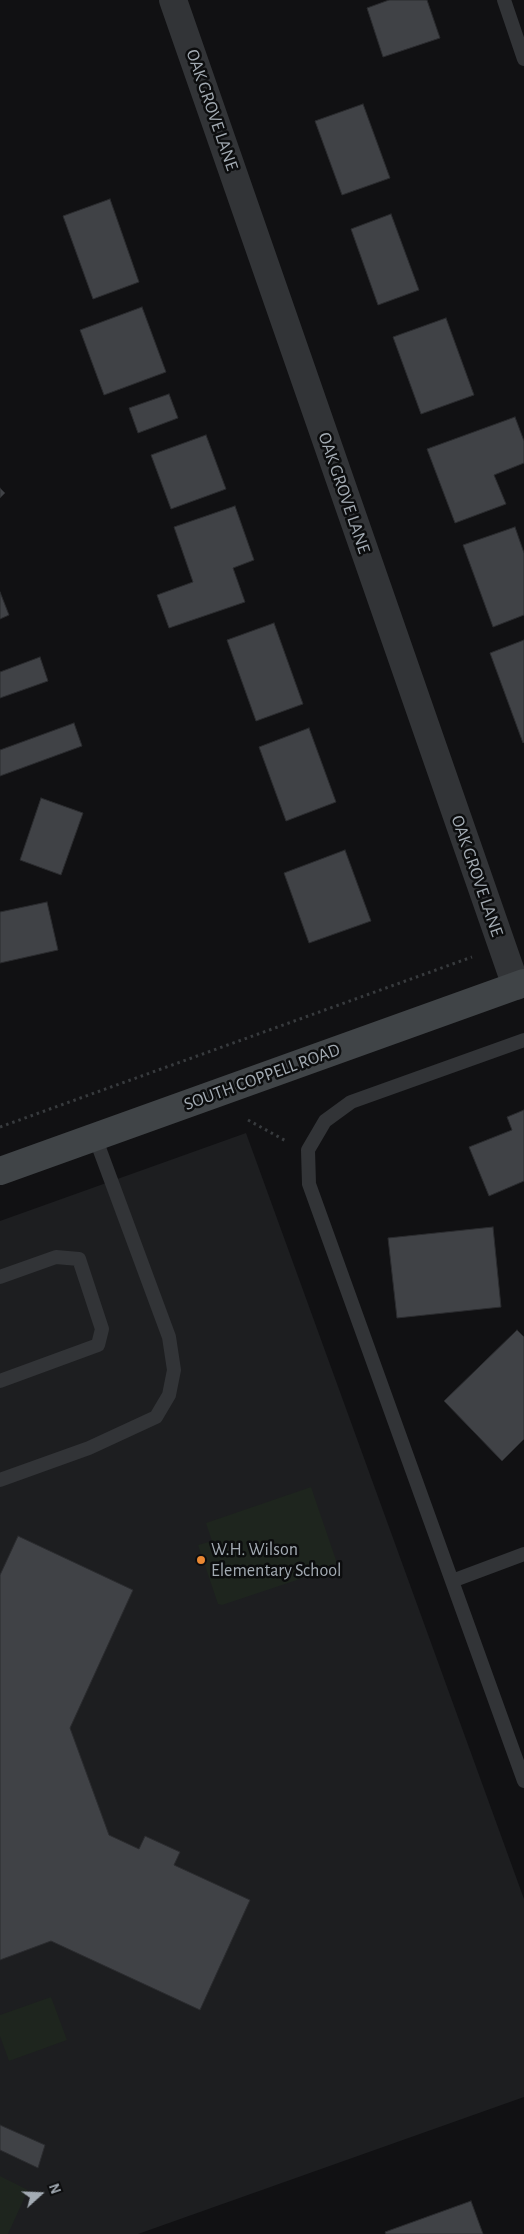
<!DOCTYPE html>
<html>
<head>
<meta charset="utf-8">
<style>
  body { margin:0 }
  #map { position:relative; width:524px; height:2234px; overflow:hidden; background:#111113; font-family:"Alegreya Sans",sans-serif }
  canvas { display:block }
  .north { position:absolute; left:15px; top:2169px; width:50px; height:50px; -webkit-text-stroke:4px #0c0d0e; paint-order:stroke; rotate:70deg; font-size:14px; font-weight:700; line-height:20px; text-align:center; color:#a3abb3 }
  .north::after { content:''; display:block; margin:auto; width:18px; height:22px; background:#a3abb3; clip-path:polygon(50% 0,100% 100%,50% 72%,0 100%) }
</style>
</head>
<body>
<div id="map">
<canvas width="524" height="2234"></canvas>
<div class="north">N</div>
</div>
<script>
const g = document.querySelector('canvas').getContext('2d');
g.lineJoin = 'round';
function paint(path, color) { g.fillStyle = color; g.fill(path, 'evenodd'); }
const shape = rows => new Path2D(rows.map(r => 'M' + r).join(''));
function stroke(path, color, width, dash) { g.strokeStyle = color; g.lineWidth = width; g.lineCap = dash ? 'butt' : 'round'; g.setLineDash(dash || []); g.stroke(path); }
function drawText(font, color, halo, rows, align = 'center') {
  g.font = font + ' "Alegreya Sans",sans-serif'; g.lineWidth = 5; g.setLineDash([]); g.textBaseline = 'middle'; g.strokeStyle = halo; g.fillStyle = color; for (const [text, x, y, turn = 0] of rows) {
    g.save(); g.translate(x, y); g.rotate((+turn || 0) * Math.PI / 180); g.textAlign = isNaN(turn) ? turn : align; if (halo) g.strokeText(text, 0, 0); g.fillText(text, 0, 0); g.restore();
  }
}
const built = shape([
  [246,1133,524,1899,524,2097,138,2234,0,2234,0,1221]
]);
const green = shape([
  [311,1487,337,1563,330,1569,222,1605,218,1604,198,1545,212,1541,206,1523],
  [51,1997,67,2040,9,2061,0,2036,0,2015],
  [0,2176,28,2190,8,2234,0,2234]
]);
const building = shape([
  [389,0,427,0,440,38,383,57,367,8,389,0],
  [363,104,390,178,342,195,315,121,363,104],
  [110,199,139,282,93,299,63,216,110,199],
  [391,214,419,290,378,305,351,229,391,214],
  [142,307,166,372,104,395,80,330,142,307],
  [446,318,474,395,421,414,393,337,446,318],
  [169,394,178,418,138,433,129,408,169,394],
  [515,417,524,441,524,463,494,475,506,504,455,523,427,449,515,417],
  [206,435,226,489,171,509,151,455,206,435],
  [0,488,5,493,0,498,0,488],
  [235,506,254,560,233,568,245,602,169,628,157,595,193,582,174,527,235,506],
  [515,527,524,553,524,615,493,627,463,545,515,527],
  [0,592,9,615,0,619,0,592],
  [274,623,303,704,256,721,227,640,274,623],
  [524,640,524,742,523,743,490,653,524,640],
  [40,657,48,681,0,698,0,672,40,657],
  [74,723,82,746,0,776,0,750,74,723],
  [309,728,336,802,286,821,259,747,309,728],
  [41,798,83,813,61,875,20,860,41,798],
  [345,850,371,921,309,943,284,873,345,850],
  [47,902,58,950,0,963,0,912,47,902],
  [524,1110,524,1181,489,1196,469,1147,512,1130,507,1117,524,1110],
  [493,1227,501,1307,397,1318,388,1238,493,1227],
  [517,1330,524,1337,524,1439,502,1461,444,1401,517,1330],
  [18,1536,133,1590,70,1728,109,1835,139,1849,145,1836,180,1852,174,1865,250,1900,200,2010,51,1941,0,1960,0,1575,18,1536],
  [0,2125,45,2145,38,2168,0,2150,0,2125],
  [471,2201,483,2234,386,2234,385,2232,471,2201]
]);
const path = shape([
  [248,1120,286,1141],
  [0,1127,472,957]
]);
const lane = shape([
  [504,0,524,59],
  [524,1040,351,1102,325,1121,308,1150,309,1184,524,1781],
  [0,1277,56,1257,79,1259,102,1329,98,1345,0,1381],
  [0,1480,89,1448,156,1417,169,1395,174,1370,169,1337,95,1137],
  [452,1581,524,1554]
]);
const street = shape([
  [173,0,516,986]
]);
const secondary = shape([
  [0,1171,524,983]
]);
const markers = [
  [201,1560,5,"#ea8832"]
];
const streetNames = [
  ["OAK GROVE LANE",212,110,71],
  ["OAK GROVE LANE",344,493,71],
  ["OAK GROVE LANE",477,876,71],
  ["SOUTH COPPELL ROAD",262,1077,-20]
];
const poiNames = [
  ["W.H. Wilson",211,1550],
  ["Elementary School",211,1571]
];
paint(built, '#1d1e20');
paint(green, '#1e251e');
paint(building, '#404246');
stroke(building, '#2b2c2f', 1);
stroke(path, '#383b3e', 3, [2.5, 4]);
stroke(lane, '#323437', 14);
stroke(street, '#323437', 28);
stroke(secondary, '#404447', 28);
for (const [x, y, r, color] of markers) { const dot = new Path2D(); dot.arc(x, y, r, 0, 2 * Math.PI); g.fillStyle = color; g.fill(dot); stroke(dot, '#0c0d0e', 2); }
drawText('18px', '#a3abb3', '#0c0d0e', streetNames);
drawText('18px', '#a3abb3', '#0c0d0e', poiNames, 'left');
</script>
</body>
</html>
